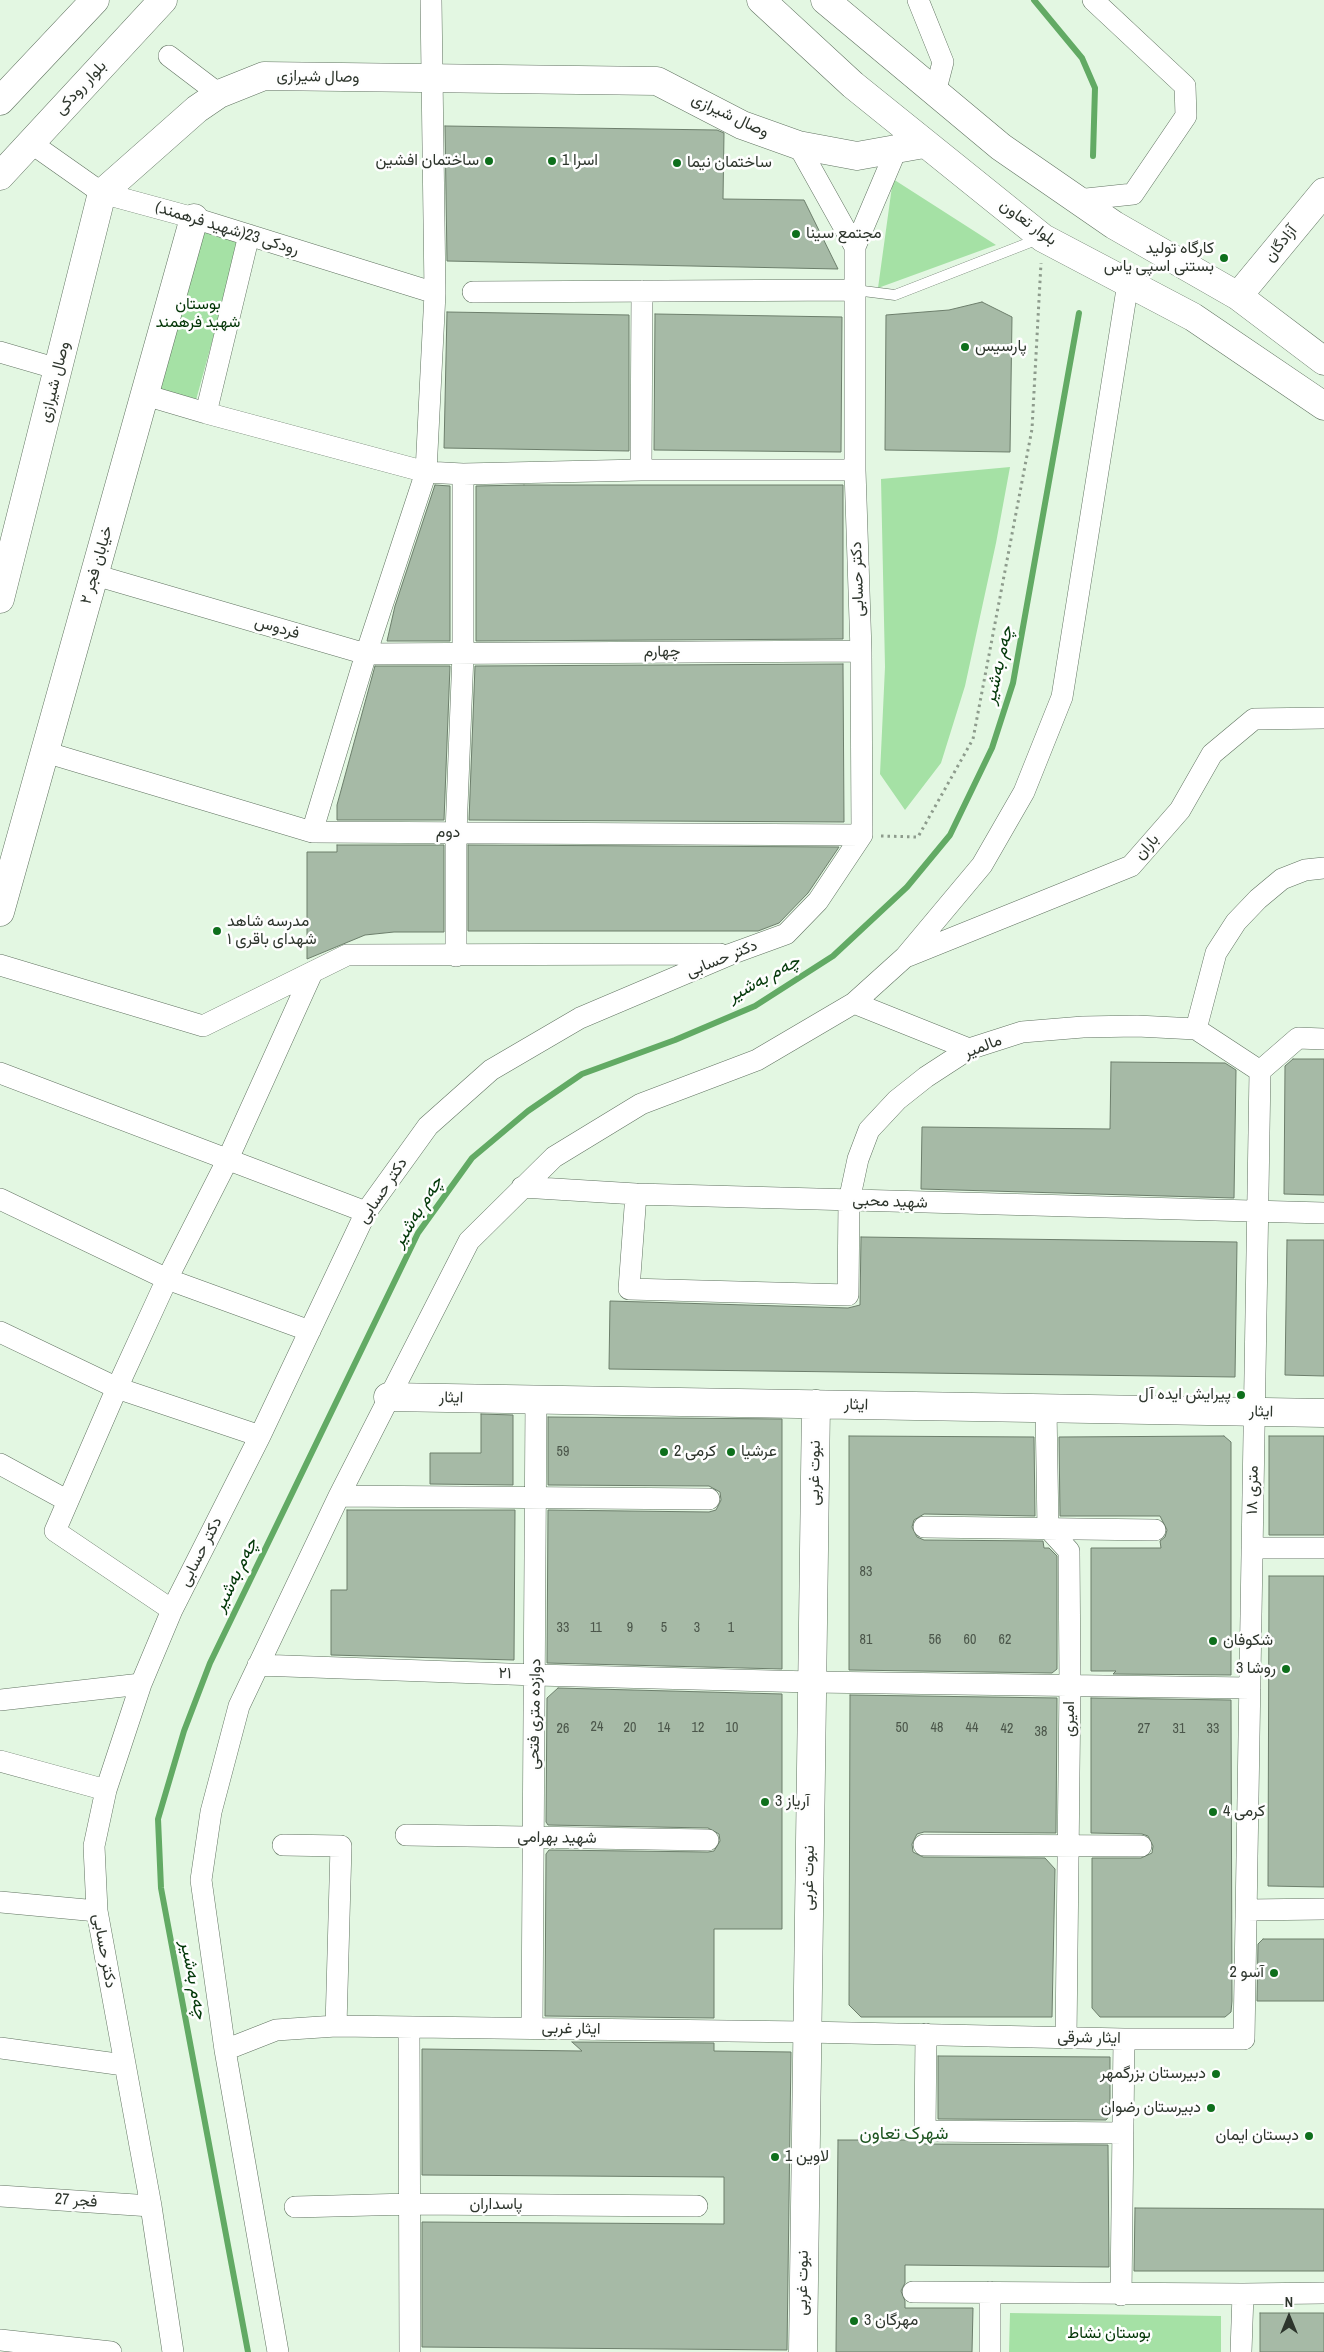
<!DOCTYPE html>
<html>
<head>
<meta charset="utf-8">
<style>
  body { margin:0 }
  #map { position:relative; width:1324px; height:2352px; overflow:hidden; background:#e3f7e2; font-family:"Archivo Narrow",sans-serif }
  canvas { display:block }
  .north { position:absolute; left:1264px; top:2292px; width:50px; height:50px; -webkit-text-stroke:4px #fefefe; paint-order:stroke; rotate:0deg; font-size:14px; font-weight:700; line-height:20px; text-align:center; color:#2d352c }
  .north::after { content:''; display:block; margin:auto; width:18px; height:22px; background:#2d352c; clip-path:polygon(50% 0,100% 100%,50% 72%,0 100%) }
</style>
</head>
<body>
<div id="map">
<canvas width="1324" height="2352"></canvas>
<div class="north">N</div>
</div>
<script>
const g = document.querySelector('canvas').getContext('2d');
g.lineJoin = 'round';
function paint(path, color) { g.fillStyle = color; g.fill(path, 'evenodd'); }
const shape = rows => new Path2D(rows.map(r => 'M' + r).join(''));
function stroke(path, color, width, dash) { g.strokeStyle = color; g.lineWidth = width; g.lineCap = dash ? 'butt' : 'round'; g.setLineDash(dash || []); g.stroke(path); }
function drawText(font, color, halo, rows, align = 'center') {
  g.font = font + ' "Archivo Narrow",Vazirmatn,sans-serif'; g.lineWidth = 5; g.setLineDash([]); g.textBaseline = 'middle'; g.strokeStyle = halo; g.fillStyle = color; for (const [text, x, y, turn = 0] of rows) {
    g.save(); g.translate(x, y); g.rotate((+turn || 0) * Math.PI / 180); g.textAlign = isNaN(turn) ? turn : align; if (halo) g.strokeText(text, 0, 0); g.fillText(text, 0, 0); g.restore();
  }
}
const green = shape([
  [893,179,996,245,878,288],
  [200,229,240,240,196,400,155,389],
  [1010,467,996,543,965,686,941,763,905,810,880,774,885,667,881,479],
  [1010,2313,1221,2316,1221,2352,1009,2352]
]);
const stream = shape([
  [1034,0,1082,58,1095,88,1093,156],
  [248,2352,161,1888,158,1819,184,1731,210,1663,418,1233,472,1158,528,1111,582,1074,675,1040,755,1006,833,956,907,887,950,835,992,748,1013,683,1079,313]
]);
const building = shape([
  [445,126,717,130,724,133,723,199,804,200,838,269,447,261,445,126],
  [982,302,1012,317,1010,452,885,450,886,315,949,310,982,302],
  [447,312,629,315,629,451,444,448,447,312],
  [655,314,842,317,841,452,654,450,655,314],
  [435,485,450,486,450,641,387,641,395,606,435,485],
  [524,485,843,485,843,639,476,641,476,486,524,485],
  [843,664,844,822,469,820,475,666,843,664],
  [375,666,450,666,444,820,337,820,337,805,375,666],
  [337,845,444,845,444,932,394,932,365,935,307,959,307,852,337,852,337,845],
  [468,845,839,847,808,893,779,923,758,931,468,931,468,845],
  [1293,1059,1324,1059,1324,1195,1284,1194,1285,1066,1293,1059],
  [1111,1062,1225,1063,1236,1070,1234,1198,921,1189,922,1127,1110,1129,1111,1062],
  [861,1237,1237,1242,1235,1377,609,1369,610,1301,848,1308,860,1305,861,1237],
  [1287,1240,1324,1240,1324,1376,1285,1375,1287,1240],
  [481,1414,513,1415,513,1485,430,1484,430,1453,481,1453,481,1414],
  [548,1417,782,1419,782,1669,547,1663,548,1510,709,1512,716,1510,721,1500,720,1492,709,1486,548,1485,548,1417],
  [849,1436,1034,1437,1035,1516,924,1514,914,1520,912,1527,917,1537,924,1540,1043,1541,1044,1548,1049,1548,1057,1556,1057,1669,1052,1673,849,1670,849,1436],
  [1224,1436,1231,1442,1231,1675,1113,1674,1116,1671,1091,1671,1091,1548,1161,1548,1160,1541,1165,1537,1167,1530,1160,1516,1060,1516,1059,1437,1224,1436],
  [1269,1436,1324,1436,1324,1535,1269,1535,1269,1436],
  [347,1510,515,1510,514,1660,331,1655,331,1590,347,1590,347,1510],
  [1269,1576,1324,1576,1324,1887,1268,1886,1269,1576],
  [558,1688,782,1694,782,1929,714,1929,714,2018,545,2016,546,1854,549,1850,708,1852,714,1851,720,1841,719,1834,708,1828,548,1825,546,1822,547,1698,558,1688],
  [850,1695,1057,1698,1056,1833,924,1832,917,1834,912,1844,913,1852,923,1857,1045,1858,1055,1869,1052,2017,861,2017,849,2005,850,1695],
  [1091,1698,1231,1700,1232,2001,1231,2012,1225,2017,1100,2017,1092,2008,1092,1858,1141,1858,1152,1853,1153,1846,1148,1836,1142,1834,1091,1833,1091,1698],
  [1263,1939,1324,1939,1324,2001,1257,2001,1258,1944,1263,1939],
  [572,2042,714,2043,714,2051,791,2052,787,2350,422,2347,422,2222,724,2224,724,2177,422,2175,422,2049,582,2051,572,2042],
  [938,2056,1110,2057,1110,2115,1106,2120,938,2119,938,2056],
  [838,2140,917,2140,925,2144,1108,2145,1109,2267,905,2265,905,2283,901,2291,905,2301,905,2308,973,2308,972,2352,836,2352,838,2140],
  [1135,2208,1324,2209,1324,2271,1134,2271,1135,2208],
  [1260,2313,1324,2313,1324,2352,1260,2352,1260,2313]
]);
const path = shape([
  [881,836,918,837,973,739,1032,429,1041,263]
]);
const lane = shape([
  [855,290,895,295,1041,238]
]);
const street = shape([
  [918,0,943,62,935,93],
  [169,56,219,94],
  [31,143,102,193,194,218,435,293],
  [798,145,855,247,897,148],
  [1077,200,1133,194,1186,116,1185,86,1093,0],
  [249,235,206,413,426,472,463,474,641,470,855,470],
  [473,292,855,290],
  [0,352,58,369],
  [145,395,206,413],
  [641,470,642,291],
  [95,575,366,654,861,651],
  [45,752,312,832,862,835],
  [312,832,366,654,426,472,435,293,431,0],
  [1324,868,1305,870,1282,879,1258,899,1236,922,1216,953,1196,1029,1260,1071,1298,1038,1324,1039],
  [456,956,456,833,463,654,463,474],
  [908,956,1131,866,1180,810,1212,754,1254,719,1324,718],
  [0,965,203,1026,347,955,720,954],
  [854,1003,969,1049],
  [0,1073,366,1212],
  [522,1187,636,1194,1324,1213],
  [636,1194,629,1289,848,1295,849,1201,858,1159,869,1130,897,1100,926,1077,969,1049,1022,1032,1083,1027,1137,1026,1196,1029],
  [0,1199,167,1279,310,1331],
  [0,1332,117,1388,260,1436],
  [1046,1408,1048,1528,1069,1551,1070,1684,1066,2038],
  [0,1464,68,1501],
  [339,1496,709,1499],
  [924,1527,1155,1530],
  [1252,1548,1324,1548],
  [172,1610,55,1531,117,1388,167,1279,227,1161,312,973],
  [258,1665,536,1675,812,1682,1250,1688],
  [0,1700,141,1684],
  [0,1761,106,1790],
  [406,1835,708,1840],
  [283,1845,341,1846,336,2026],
  [924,1845,1141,1846],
  [0,1902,97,1911],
  [1247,1910,1324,1909],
  [409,2027,410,2352],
  [532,2028,536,1399],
  [926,2034,925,2131,1123,2133],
  [0,2048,124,2065],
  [225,2050,276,2030,336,2026,806,2032,1124,2039,1244,2039,1260,1071],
  [0,2196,151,2206],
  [295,2207,410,2204,697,2206],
  [913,2292,1243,2294,1241,2352],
  [990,2292,990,2352],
  [1243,2294,1324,2293],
  [1121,2295,1124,2039],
  [0,2340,111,2352],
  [173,2352,151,2206,97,1911,94,1846,106,1790,141,1684,172,1610,260,1436,366,1212,428,1126,491,1070,580,1018,731,954,786,934,818,901,862,835,861,651,855,470,855,247],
  [278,2352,225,2050,201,1880,211,1812,239,1706,339,1496,469,1241,554,1157,641,1104,757,1060,854,1003,905,957,982,865,1024,792,1062,697,1128,283]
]);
const secondary = shape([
  [761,0,853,85,1043,238,1193,317,1324,406],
  [825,0,1001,147,1114,225,1238,296,1324,361],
  [0,101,95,0],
  [0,176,163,0],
  [1238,296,1324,192],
  [0,599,102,193,197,109,219,94,264,76,657,81,742,125,798,145,857,156,924,144],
  [0,912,194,218],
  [388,1397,1324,1413],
  [803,2352,816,1404]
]);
const markers = [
  [489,161,5,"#0e6f1c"],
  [552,161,5,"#0e6f1c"],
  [677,163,5,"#0e6f1c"],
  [796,234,5,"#0e6f1c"],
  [1224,258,5,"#0e6f1c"],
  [965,347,5,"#0e6f1c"],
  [217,931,5,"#0e6f1c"],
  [1241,1395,5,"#0e6f1c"],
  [664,1452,5,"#0e6f1c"],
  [731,1452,5,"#0e6f1c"],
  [1213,1641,5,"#0e6f1c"],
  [1286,1669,5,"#0e6f1c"],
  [765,1802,5,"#0e6f1c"],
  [1213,1812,5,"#0e6f1c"],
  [1274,1973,5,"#0e6f1c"],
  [1216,2074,5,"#0e6f1c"],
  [1211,2108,5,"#0e6f1c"],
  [1309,2136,5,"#0e6f1c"],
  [775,2157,5,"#0e6f1c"],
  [854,2321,5,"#0e6f1c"]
];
const numberNames = [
  ["59",563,1452],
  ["83",866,1572],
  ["33",563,1628],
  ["11",596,1628],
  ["9",630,1628],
  ["5",664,1628],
  ["3",697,1628],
  ["1",731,1628],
  ["81",866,1640],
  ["56",935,1640],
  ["60",970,1640],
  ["62",1005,1640],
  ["24",597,1727],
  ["20",630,1728],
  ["14",664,1728],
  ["12",698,1728],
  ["10",732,1728],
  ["50",902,1728],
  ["48",937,1728],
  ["44",972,1728],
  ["26",563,1729],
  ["42",1007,1729],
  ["27",1144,1729],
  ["31",1179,1729],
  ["33",1213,1729],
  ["38",1041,1732]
];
const streetNames = [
  ["وصال شیرازی",318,77,1],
  ["بلوار رودکی",81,88,-47],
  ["وصال شیرازی",730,116,25],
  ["بلوار تعاون",1028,223,36],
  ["رودکی 23(شهید فرهمند)",227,229,17],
  ["آزادگان",1281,244,-51],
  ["وصال شیرازی",55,382,-76],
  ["خیابان فجر ۲",97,565,-74],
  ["دکتر حسابی",858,579,-92],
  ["فردوس",277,628,16],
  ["چهارم",662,652,-1],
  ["دوم",448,833],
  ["باران",1147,847,-48],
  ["دکتر حسابی",722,959,-22],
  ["مالمیر",983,1047,-21],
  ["دکتر حسابی",383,1191,-56],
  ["شهید محبی",890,1202,2],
  ["ایثار",451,1398,1],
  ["ایثار",856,1405,1],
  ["ایثار",1261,1412,1],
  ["نبوت غربی",815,1473,-89],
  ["۱۸ متری",1253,1490,-89],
  ["دکتر حسابی",201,1552,-63],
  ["۲۱",505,1674,2],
  ["دوازده متری فتحی",535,1714,-89],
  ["امیری",1070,1719,-90],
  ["شهید بهرامی",557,1838,1],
  ["نبوت غربی",809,1878,-89],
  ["دکتر حسابی",104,1951,80],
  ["ایثار غربی",571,2029,1],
  ["ایثار شرقی",1089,2038,1],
  ["فجر 27",76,2201,4],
  ["پاسداران",496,2205],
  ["نبوت غربی",803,2283,-89]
];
const poiNames = [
  ["ساختمان افشین",479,161,"right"],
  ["اسرا 1",562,161],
  ["ساختمان نیما",687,163],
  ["مجتمع سینا",806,234],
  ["کارگاه تولید",1214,249,"right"],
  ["بستنی اسپی یاس",1214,267,"right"],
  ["پارسیس",975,347],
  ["مدرسه شاهد",227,922],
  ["شهدای باقری ۱",227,940],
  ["پیرایش ایده آل",1231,1395,"right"],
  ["کرمی 2",674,1452],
  ["عرشیا",741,1452],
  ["شکوفان",1223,1641],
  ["روشا 3",1276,1669,"right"],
  ["آریاز 3",775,1802],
  ["کرمی 4",1223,1812],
  ["آسو 2",1264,1973,"right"],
  ["دبیرستان بزرگمهر",1206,2074,"right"],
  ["دبیرستان رضوان",1201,2108,"right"],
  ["دبستان ایمان",1299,2136,"right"],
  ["لاوین 1",785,2157],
  ["مهرگان 3",864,2321]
];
const parkNames = [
  ["بوستان",198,305],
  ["شهید فرهمند",198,323],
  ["بوستان نشاط",1109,2334]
];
const waterNames = [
  ["چەم بەشیر",999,665,-77],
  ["چەم بەشیر",764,979,-29],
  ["چەم بەشیر",418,1212,-58],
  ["چەم بەشیر",236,1575,-64],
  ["چەم بەشیر",193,1980,79]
];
const neighbourhoodNames = [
  ["شهرک تعاون",904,2134]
];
paint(green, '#a5e1a5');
stroke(stream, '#62aa64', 6);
paint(building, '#a6baa6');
stroke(building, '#6c7e6b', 1);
stroke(lane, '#617361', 11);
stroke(street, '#617361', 22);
stroke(secondary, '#617361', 29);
stroke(path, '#8d9b8c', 3, [2.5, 4]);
stroke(lane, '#fff', 10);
stroke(street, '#fff', 21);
stroke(secondary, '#fff', 28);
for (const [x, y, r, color] of markers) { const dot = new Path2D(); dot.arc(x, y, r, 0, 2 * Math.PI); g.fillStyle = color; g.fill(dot); stroke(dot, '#fefefe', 2); }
drawText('14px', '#4b564a', null, numberNames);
drawText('16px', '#2d352c', '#fefefe', streetNames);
drawText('16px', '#2d352c', '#fefefe', poiNames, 'left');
drawText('16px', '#003404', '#fefefe', parkNames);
drawText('italic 18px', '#023808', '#fefefe', waterNames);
drawText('18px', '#1e5521', '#fefefe', neighbourhoodNames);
</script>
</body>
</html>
